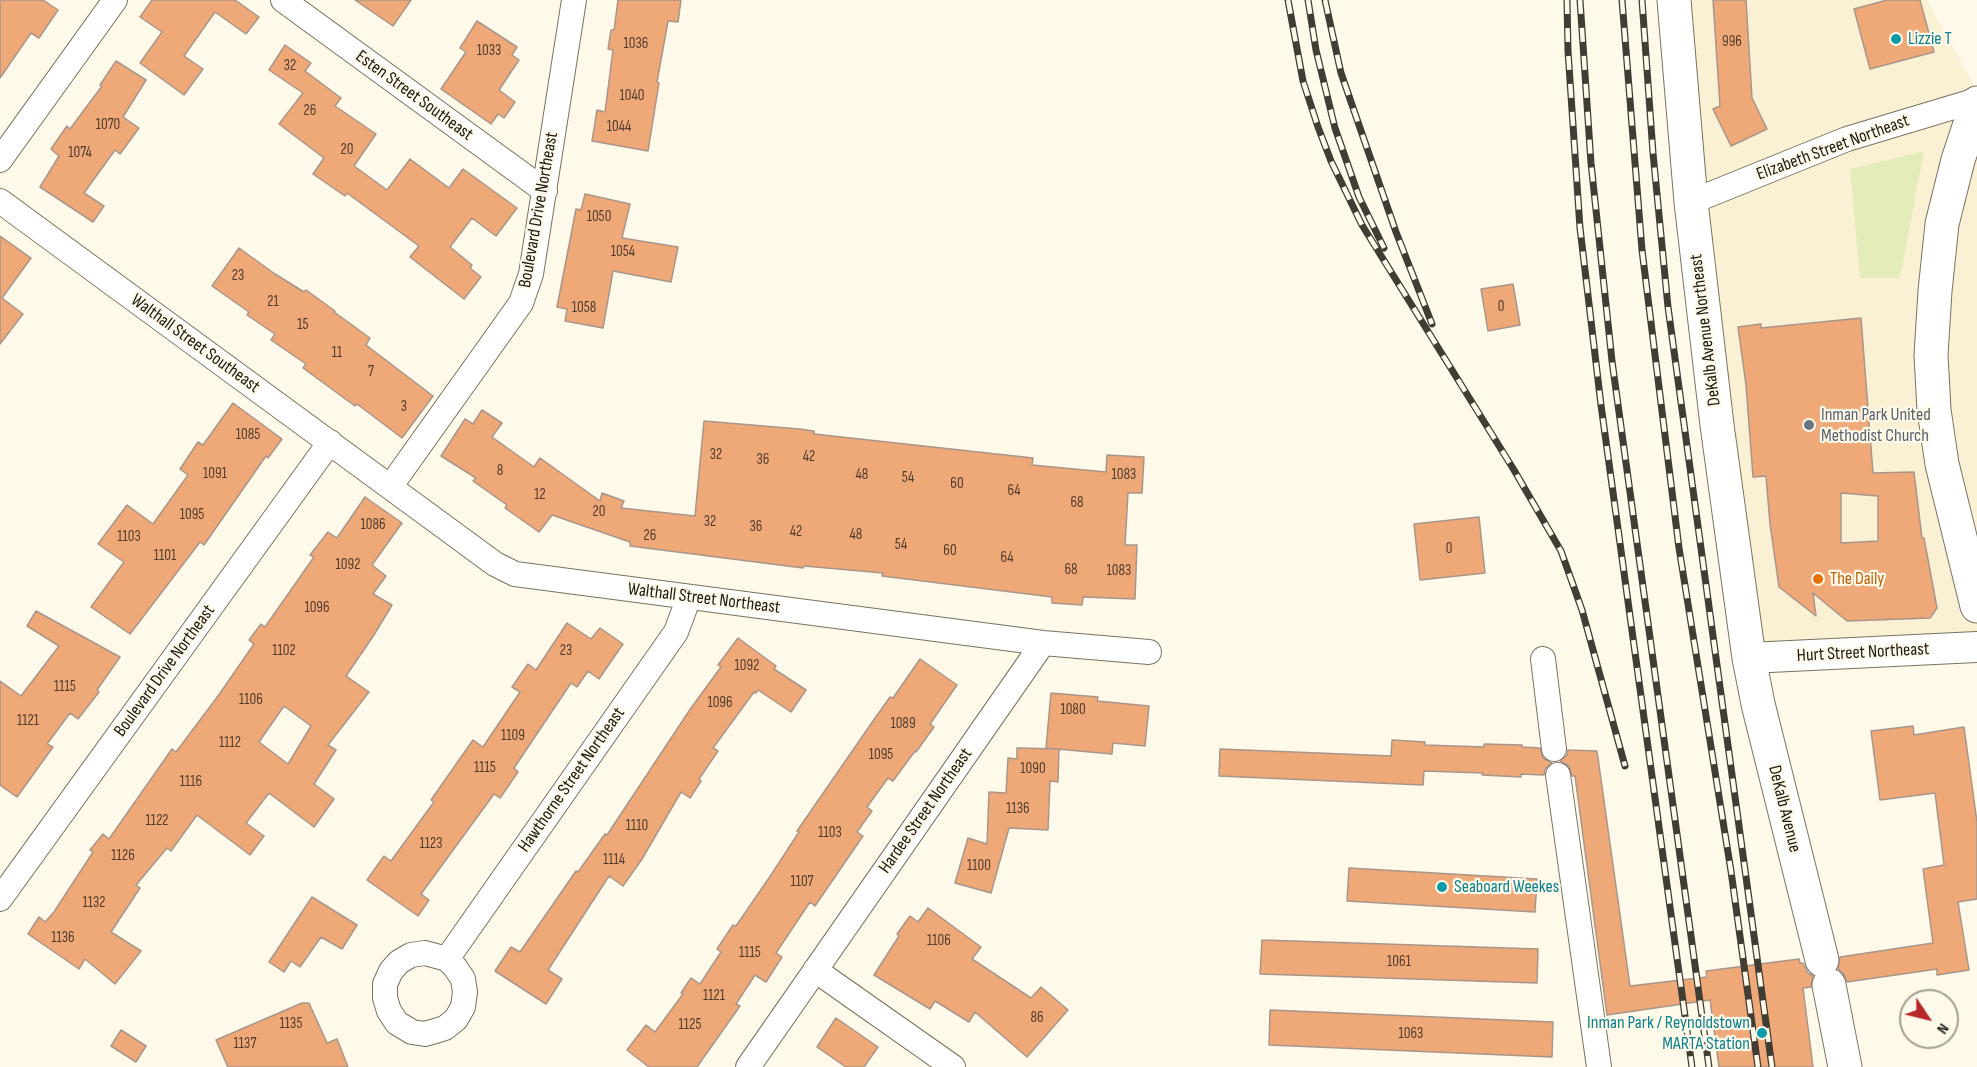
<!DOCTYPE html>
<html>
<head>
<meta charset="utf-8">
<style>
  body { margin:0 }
  #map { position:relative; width:1977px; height:1067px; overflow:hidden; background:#fff9e9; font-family:"Sofia Sans Condensed",sans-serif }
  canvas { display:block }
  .north { position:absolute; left:1899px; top:989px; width:60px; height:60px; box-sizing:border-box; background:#fff9e9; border:2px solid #a49f93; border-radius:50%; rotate:125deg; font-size:16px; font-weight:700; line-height:24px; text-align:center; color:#1b1912 }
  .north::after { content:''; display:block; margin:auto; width:21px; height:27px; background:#b6262b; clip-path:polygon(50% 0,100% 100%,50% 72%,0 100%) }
</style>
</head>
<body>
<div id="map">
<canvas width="1977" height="1067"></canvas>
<div class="north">N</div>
</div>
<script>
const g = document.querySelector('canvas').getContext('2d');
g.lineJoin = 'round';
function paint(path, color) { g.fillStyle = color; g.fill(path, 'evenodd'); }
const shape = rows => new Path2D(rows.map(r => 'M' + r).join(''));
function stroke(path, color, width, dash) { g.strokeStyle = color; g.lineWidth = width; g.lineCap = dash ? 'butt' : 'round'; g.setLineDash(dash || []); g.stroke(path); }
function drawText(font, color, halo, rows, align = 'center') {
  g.font = font + ' "Sofia Sans Condensed",sans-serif'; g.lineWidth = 4.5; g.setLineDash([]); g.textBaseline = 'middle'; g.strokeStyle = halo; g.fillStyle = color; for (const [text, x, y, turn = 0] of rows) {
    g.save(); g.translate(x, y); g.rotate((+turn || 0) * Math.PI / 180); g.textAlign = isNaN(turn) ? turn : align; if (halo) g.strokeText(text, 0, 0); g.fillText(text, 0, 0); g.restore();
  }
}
const built = shape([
  [1673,0,1927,0,1977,90,1977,638,1749,652]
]);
const green = shape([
  [1924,151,1900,278,1860,278,1850,169]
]);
const building = shape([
  [0,0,43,0,58,10,39,38,31,33,0,78,0,0],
  [152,0,235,0,259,17,246,34,215,12,184,56,203,69,184,95,140,63,162,32,140,17,152,0],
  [355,0,411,0,393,26,355,0],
  [618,0,681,0,678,22,668,21,657,82,659,83,648,151,592,141,597,110,605,112,613,50,608,49,611,30,614,30,618,0],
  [1713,0,1746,0,1752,98,1767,129,1731,146,1713,109,1720,106,1713,0],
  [1887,0,1920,0,1934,52,1870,69,1854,9,1887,0],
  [477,21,517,47,512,55,519,60,499,90,515,102,504,118,498,114,491,124,441,89,466,52,460,48,477,21],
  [285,45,311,63,305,71,341,98,335,106,376,134,354,166,387,190,410,159,449,188,463,169,517,208,496,236,472,218,450,247,472,265,470,268,481,277,464,299,410,257,419,246,347,193,345,196,313,174,324,158,279,124,303,93,269,70,285,45],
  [116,61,146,80,123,117,139,128,120,154,115,150,84,193,104,206,93,222,40,187,59,156,51,149,67,126,70,129,102,86,100,85,116,61],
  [585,194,630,204,622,238,678,247,671,282,613,271,603,328,565,321,567,309,557,307,576,209,581,210,585,194],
  [0,236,31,258,2,298,23,314,0,344,0,236],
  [239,248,275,274,304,292,306,290,335,311,334,312,370,338,366,345,433,396,402,438,357,404,355,406,303,368,306,364,271,340,275,334,247,315,249,312,212,286,239,248],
  [1513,284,1520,325,1488,331,1481,289,1513,284],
  [1861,318,1873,473,1914,472,1922,538,1924,538,1937,608,1930,618,1847,621,1813,593,1816,616,1779,587,1770,524,1766,476,1753,477,1746,385,1738,327,1761,324,1761,328,1861,318],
  [1841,493,1878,496,1878,541,1841,543,1841,493],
  [233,403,282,439,268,458,266,456,204,545,200,542,130,634,91,607,124,562,98,544,127,505,153,524,188,475,180,469,198,442,203,445,233,403],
  [482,410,502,423,492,437,534,467,540,458,600,501,602,493,624,501,621,508,695,516,704,421,799,429,814,431,814,434,1033,458,1032,465,1106,472,1107,455,1144,457,1142,493,1128,493,1125,545,1137,545,1135,599,1083,597,1082,605,1052,603,1052,597,882,576,883,573,804,566,803,568,630,546,630,542,552,515,539,532,505,508,507,505,473,481,476,478,441,456,465,419,473,424,482,410],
  [365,497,402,523,372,565,386,576,373,594,392,605,374,635,346,676,369,692,328,745,336,750,314,784,334,799,314,827,269,793,246,823,264,836,250,855,197,815,171,851,167,848,136,885,140,888,111,932,141,951,115,984,85,959,79,969,28,934,39,917,45,922,54,912,93,852,90,850,103,834,109,839,172,749,176,752,218,696,254,644,249,640,261,624,265,627,314,557,310,555,328,532,337,538,365,497],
  [284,706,311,726,288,764,259,742,284,706],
  [1479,517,1485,573,1420,580,1414,524,1479,517],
  [36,611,120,657,97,690,99,692,78,719,70,713,47,744,53,747,17,797,0,785,0,681,21,696,59,646,27,626,36,611],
  [567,623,591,639,600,628,623,644,599,679,588,671,577,687,571,683,514,768,518,772,500,798,494,794,421,894,429,900,418,916,367,880,384,856,391,861,434,802,431,800,473,740,483,747,520,692,512,687,528,664,536,670,567,623],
  [738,638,776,666,774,669,806,690,791,712,758,690,756,693,754,692,713,748,718,751,699,779,701,781,690,798,681,792,642,859,623,886,609,876,548,970,562,979,546,1004,495,971,511,947,520,952,576,871,578,872,605,834,607,835,691,708,721,667,718,665,738,638],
  [920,659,957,685,930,724,934,727,916,752,915,751,893,781,888,778,867,807,872,811,857,832,863,836,815,906,810,902,776,953,782,957,766,982,755,975,736,1004,740,1006,697,1067,649,1067,627,1050,646,1025,655,1032,683,994,681,993,691,978,700,984,721,952,717,949,733,925,736,926,771,875,799,832,797,831,873,721,890,697,893,698,920,659],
  [1051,693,1098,697,1097,701,1149,706,1145,746,1113,743,1112,754,1046,748,1051,693],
  [1913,726,1914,735,1964,727,1977,822,1977,899,1958,902,1969,970,1937,975,1937,969,1847,982,1843,973,1838,969,1840,957,1933,943,1923,869,1944,865,1935,793,1880,800,1871,731,1913,726],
  [1392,740,1425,742,1425,745,1484,747,1484,744,1522,745,1522,747,1540,748,1543,758,1552,763,1545,769,1544,775,1521,774,1521,777,1482,775,1483,773,1424,771,1423,785,1219,776,1220,749,1391,756,1392,740],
  [1017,748,1059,749,1058,782,1050,781,1048,830,1009,828,991,893,955,883,968,838,987,844,989,792,1006,793,1008,758,1017,759,1017,748],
  [1568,750,1597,751,1630,986,1707,977,1706,971,1799,959,1800,963,1803,963,1808,973,1813,976,1811,987,1803,988,1813,1067,1719,1067,1710,1000,1607,1015,1575,776,1572,776,1569,766,1560,761,1567,755,1568,750],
  [1349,868,1537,879,1535,912,1347,901,1349,868],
  [312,897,357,925,342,949,321,937,300,967,291,961,284,972,269,962,312,897],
  [928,908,981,947,972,959,1031,998,1041,987,1068,1010,1027,1057,975,1012,969,1022,935,1001,930,1009,874,975,899,936,897,934,910,916,918,922,928,908],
  [1262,940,1538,949,1537,983,1260,974,1262,940],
  [302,1003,309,1003,327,1043,337,1039,348,1067,228,1067,216,1040,302,1003],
  [1270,1010,1553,1022,1552,1057,1269,1045,1270,1010],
  [836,1018,878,1047,864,1067,846,1067,817,1047,836,1018],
  [121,1030,146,1046,136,1062,111,1046,121,1030]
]);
const minor = shape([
  [283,0,545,191],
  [0,160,115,0],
  [0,201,495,564,515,574,1043,643,1149,652],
  [1691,202,1847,139,1977,100],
  [390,487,521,303,531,274,574,0],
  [1543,659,1554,749],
  [1558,775,1599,1067],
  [0,899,330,442],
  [447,959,425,953,411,955,399,962,391,971,385,984,385,998,389,1011,397,1023,412,1032,425,1034,445,1028,456,1019,463,1007,465,992,463,979,455,967,447,959,676,632,689,597],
  [815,970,953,1067],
  [748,1067,1043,643]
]);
const tertiary = shape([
  [1749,658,1977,647]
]);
const secondary = shape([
  [1674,0,1691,202,1717,425,1749,658,1758,704,1822,960],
  [1977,103,1958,160,1942,224,1935,291,1931,355,1934,410,1942,464,1977,606],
  [1829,985,1845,1067]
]);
const rail = shape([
  [1288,0,1303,81,1318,127,1331,161,1362,225,1514,470,1561,551,1582,610,1625,766],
  [1308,0,1316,50,1335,128,1359,197,1384,248],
  [1325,0,1341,73,1396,232,1432,324],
  [1567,0,1568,51,1580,228,1601,405,1692,1067],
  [1580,0,1591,163,1612,361,1709,1067],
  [1622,0,1642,250,1679,548,1731,871,1758,1067],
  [1642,0,1653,153,1668,307,1772,1067]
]);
const markers = [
  [1896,39,6,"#0f9aa8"],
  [1809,425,6,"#6b7280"],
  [1818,579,6,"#e8710a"],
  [1442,887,6,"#0f9aa8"],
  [1762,1033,6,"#0f9aa8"]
];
const numberNames = [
  ["996",1732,42],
  ["1036",636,44],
  ["1033",489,51],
  ["32",290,66],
  ["1040",632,96],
  ["26",310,111],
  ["1070",108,125],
  ["1044",619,127],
  ["20",347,150],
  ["1074",80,153],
  ["1050",599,217],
  ["1054",623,252],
  ["23",238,276],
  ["21",273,302],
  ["0",1501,307],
  ["1058",584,308],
  ["15",303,325],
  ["11",337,353],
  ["7",371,372],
  ["3",404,407],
  ["1085",248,435],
  ["32",716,455],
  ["42",809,457],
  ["36",763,460],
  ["8",500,471],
  ["1091",215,474],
  ["48",862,475],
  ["1083",1124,475],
  ["54",908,478],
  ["60",957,484],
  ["64",1014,491],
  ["12",540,495],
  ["68",1077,503],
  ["20",599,512],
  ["1095",192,515],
  ["32",710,522],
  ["1086",373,525],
  ["36",756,527],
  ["42",796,532],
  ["48",856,535],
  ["26",650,536],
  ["1103",129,537],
  ["54",901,545],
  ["0",1449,549],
  ["60",950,551],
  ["1101",165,556],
  ["64",1007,558],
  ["1092",348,565],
  ["68",1071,570],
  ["1083",1119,571],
  ["1096",317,608],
  ["1102",284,651],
  ["23",566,651],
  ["1092",747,666],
  ["1115",65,687],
  ["1106",251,700],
  ["1096",720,703],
  ["1080",1073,710],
  ["1121",28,721],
  ["1089",903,724],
  ["1109",513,736],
  ["1112",230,743],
  ["1095",881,755],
  ["1115",485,768],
  ["1090",1033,769],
  ["1116",191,782],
  ["1136",1018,809],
  ["1122",157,821],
  ["1110",637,826],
  ["1103",830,833],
  ["1123",431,844],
  ["1126",123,856],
  ["1114",614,860],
  ["1100",979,866],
  ["1107",802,882],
  ["1132",94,903],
  ["1136",63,938],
  ["1106",939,941],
  ["1115",750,953],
  ["1061",1399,962],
  ["1121",714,996],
  ["86",1037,1018],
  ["1135",291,1024],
  ["1125",690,1025],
  ["1063",1411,1034],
  ["1137",245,1044]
];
const cultureNames = [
  ["Lizzie T",1908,39],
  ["Seaboard Weekes",1454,887],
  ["Inman Park / Reynoldstown",1750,1023,"right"],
  ["MARTA Station",1750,1044,"right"]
];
const streetNames = [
  ["Esten Street Southeast",414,96,36],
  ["Elizabeth Street Northeast",1833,148,-20],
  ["Boulevard Drive Northeast",539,210,-80],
  ["DeKalb Avenue Northeast",1706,330,-97],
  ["Walthall Street Southeast",195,344,36],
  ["Walthall Street Northeast",704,599,7],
  ["Hurt Street Northeast",1863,653,-3],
  ["Boulevard Drive Northeast",165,671,-54],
  ["Hawthorne Street Northeast",572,780,-55],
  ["DeKalb Avenue",1784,809,76],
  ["Hardee Street Northeast",926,811,-55]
];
const worshipNames = [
  ["Inman Park United",1821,415],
  ["Methodist Church",1821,436]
];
const foodNames = [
  ["The Daily",1830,579]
];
paint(built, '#faf1d5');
paint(green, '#e4edb9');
paint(building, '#efa878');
stroke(building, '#a8968a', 1.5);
stroke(minor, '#787260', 26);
stroke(tertiary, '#787260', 32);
stroke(secondary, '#787260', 35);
stroke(minor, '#fff', 24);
stroke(tertiary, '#fff', 30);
stroke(secondary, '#fff', 33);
stroke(rail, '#3f3d34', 7);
stroke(rail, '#fff9e9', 4.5, [14]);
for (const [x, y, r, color] of markers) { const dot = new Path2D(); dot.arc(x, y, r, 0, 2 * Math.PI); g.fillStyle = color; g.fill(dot); stroke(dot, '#fff9e9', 2); }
drawText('15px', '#503d2c', null, numberNames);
drawText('18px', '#0d838f', '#fff9e9', cultureNames, 'left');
drawText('18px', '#1b1912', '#fff9e9', streetNames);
drawText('18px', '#5b616d', '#fff9e9', worshipNames, 'left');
drawText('18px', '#c56008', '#fff9e9', foodNames, 'left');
</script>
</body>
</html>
